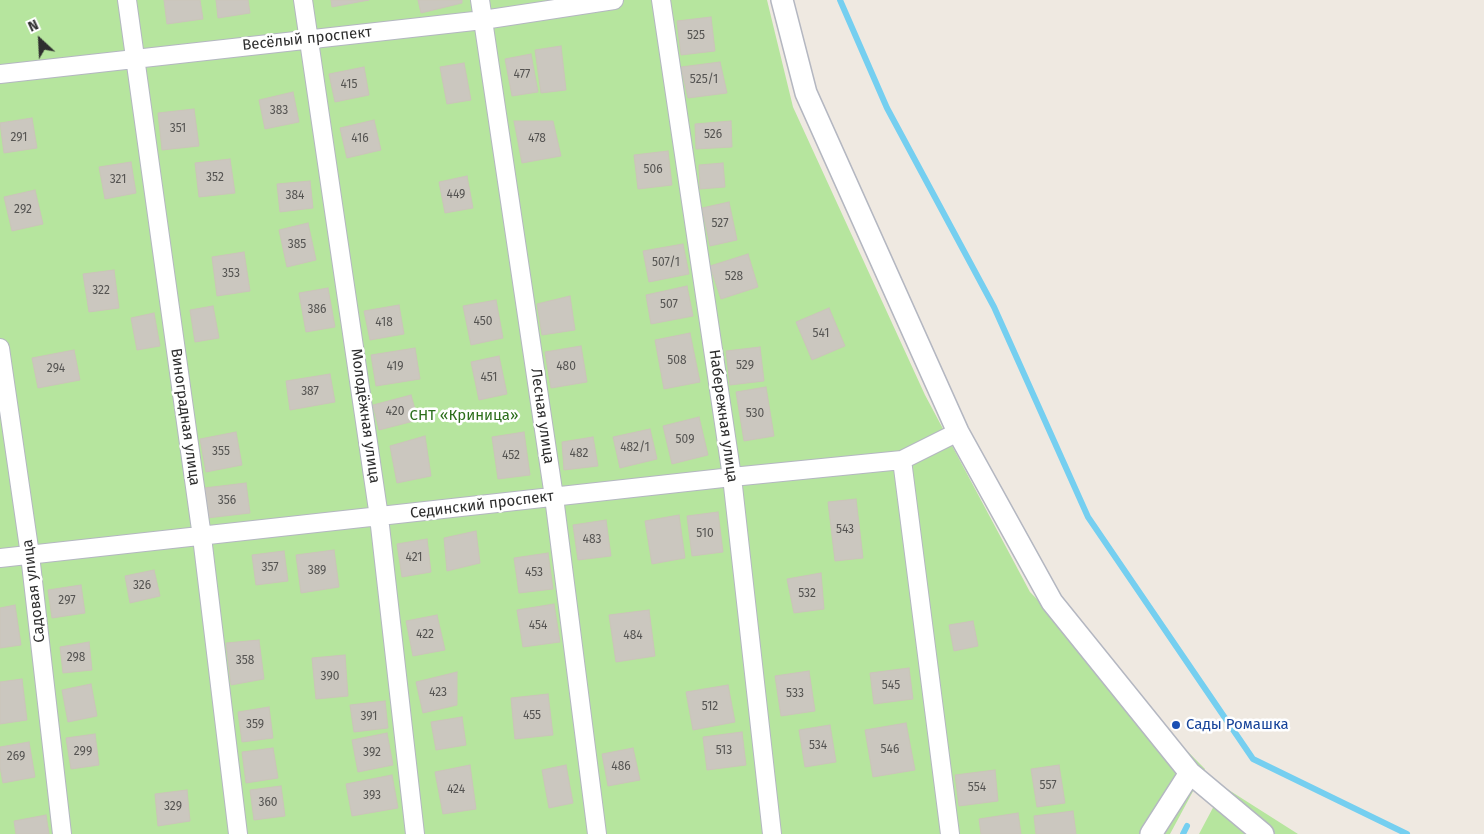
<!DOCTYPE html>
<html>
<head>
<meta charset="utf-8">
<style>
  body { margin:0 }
  #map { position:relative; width:1484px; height:834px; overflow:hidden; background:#efe9e1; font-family:"Fira Sans",sans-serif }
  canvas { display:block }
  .north { position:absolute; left:15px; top:15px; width:50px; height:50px; -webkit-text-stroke:4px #fff; paint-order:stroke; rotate:335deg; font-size:14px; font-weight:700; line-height:20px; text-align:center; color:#2e2e2e }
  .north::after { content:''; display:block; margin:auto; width:18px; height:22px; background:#2e2e2e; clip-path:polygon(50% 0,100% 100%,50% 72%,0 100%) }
</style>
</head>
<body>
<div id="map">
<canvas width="1484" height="834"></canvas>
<div class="north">N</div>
</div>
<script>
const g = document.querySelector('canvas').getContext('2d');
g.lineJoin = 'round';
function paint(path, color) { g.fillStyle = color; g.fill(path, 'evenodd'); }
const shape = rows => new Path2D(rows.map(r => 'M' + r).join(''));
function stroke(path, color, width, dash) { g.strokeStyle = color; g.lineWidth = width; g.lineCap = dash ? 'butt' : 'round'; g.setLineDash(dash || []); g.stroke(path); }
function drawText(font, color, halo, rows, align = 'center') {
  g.font = font + ' "Fira Sans",sans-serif'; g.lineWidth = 5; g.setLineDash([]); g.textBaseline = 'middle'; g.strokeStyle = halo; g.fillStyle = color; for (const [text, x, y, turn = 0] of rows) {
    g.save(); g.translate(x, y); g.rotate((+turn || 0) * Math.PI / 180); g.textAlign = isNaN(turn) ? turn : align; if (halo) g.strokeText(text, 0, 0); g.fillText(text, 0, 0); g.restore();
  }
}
const green = shape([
  [0,0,767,0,793,107,925,395,1030,592,1205,769,1170,834,0,834],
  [1224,787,1298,834,1199,834]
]);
const stream = shape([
  [840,0,887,108,994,307,1088,517,1253,759,1407,834],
  [1183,834,1187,826]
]);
const building = shape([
  [164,0,200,0,203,19,167,24,164,0],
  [216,0,248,0,250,13,218,18,216,0],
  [331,0,369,0,332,7,331,0],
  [418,0,462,0,462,3,421,13,418,0],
  [711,17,715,51,681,55,677,21,711,17],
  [561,46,566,90,541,93,535,50,561,46],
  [531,54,538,92,512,96,505,59,531,54],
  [720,62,727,93,688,98,681,67,720,62],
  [464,63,471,100,447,104,440,67,464,63],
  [364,67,369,95,335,102,329,74,364,67],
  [293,92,299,122,265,129,259,100,293,92],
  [194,109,199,146,162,150,158,113,194,109],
  [32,118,37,148,4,153,0,123,32,118],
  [374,120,381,150,347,158,340,128,374,120],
  [514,121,553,121,561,156,522,163,514,121],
  [731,121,732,147,696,149,695,124,731,121],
  [668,151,672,185,638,189,634,155,668,151],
  [230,159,235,193,199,197,195,163,230,159],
  [131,162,136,193,105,199,99,167,131,162],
  [723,163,725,187,700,189,699,165,723,163],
  [467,176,473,208,445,213,439,182,467,176],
  [310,181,313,208,280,212,277,184,310,181],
  [35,190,43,224,12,231,4,197,35,190],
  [729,202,737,240,710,246,702,208,729,202],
  [308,223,316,260,287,267,279,230,308,223],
  [683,244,689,274,649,282,643,251,683,244],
  [244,252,250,291,217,296,212,257,244,252],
  [748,254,758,287,721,299,710,266,748,254],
  [114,270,119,308,89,312,83,274,114,270],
  [687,286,693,316,651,324,646,295,687,286],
  [328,288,335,327,306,332,299,293,328,288],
  [570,296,575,330,542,335,537,304,570,296],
  [496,300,503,338,471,345,463,306,496,300],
  [399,305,404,334,370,340,364,311,399,305],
  [213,306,219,338,195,342,190,310,213,306],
  [829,308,845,346,812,360,796,322,829,308],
  [154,313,160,346,137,350,131,318,154,313],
  [690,333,700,382,664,389,655,340,690,333],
  [581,346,587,382,551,388,545,352,581,346],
  [760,347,764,381,730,385,726,351,760,347],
  [415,348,420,379,376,386,371,355,415,348],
  [74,350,80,380,38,388,32,358,74,350],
  [499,356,507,394,479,400,471,362,499,356],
  [330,374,335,402,290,410,286,381,330,374],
  [766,387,774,436,744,441,736,392,766,387],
  [411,395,418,420,379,430,373,405,411,395],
  [699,417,708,455,672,464,663,426,699,417],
  [650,429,657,459,620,468,613,437,650,429],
  [236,432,242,465,206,472,200,439,236,432],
  [524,432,530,475,498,479,492,437,524,432],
  [425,436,431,476,397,483,390,446,425,436],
  [593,437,598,466,564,470,562,442,593,437],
  [246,483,250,513,207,518,204,488,246,483],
  [856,499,863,558,835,561,828,502,856,499],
  [718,512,723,552,692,556,687,516,718,512],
  [679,515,685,558,652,564,645,521,679,515],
  [606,520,611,556,578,560,573,525,606,520],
  [476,531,480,563,447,571,444,538,476,531],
  [427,539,431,572,402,577,397,544,427,539],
  [334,550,339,587,301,593,296,555,334,550],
  [284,551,288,581,256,585,252,555,284,551],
  [548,553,553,589,519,593,514,558,548,553],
  [154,570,160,596,130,603,125,576,154,570],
  [821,573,824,609,794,613,787,579,821,573],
  [81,585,85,613,52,618,48,590,81,585],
  [554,604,560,642,523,647,517,610,554,604],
  [15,605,21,645,0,648,0,608,15,605],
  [649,610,655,656,616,662,609,615,649,610],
  [437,615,445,650,413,656,406,621,437,615],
  [973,621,978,646,954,651,949,625,973,621],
  [259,640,264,679,231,685,226,643,259,640],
  [89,642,92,670,63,673,60,647,89,642],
  [345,655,348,696,316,699,312,658,345,655],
  [909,668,913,699,874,704,870,673,909,668],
  [809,671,815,711,781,716,775,676,809,671],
  [457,672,457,705,423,713,416,682,457,672],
  [22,679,27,720,0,724,0,682,22,679],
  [91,684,97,716,68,722,62,690,91,684],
  [728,685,735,722,693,730,686,692,728,685],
  [548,694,553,735,515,739,511,698,548,694],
  [385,701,388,728,354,732,350,705,385,701],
  [269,707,273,738,242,742,238,712,269,707],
  [462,717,466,745,436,750,431,722,462,717],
  [906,723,915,770,873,777,865,730,906,723],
  [830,725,836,762,805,767,799,730,830,725],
  [742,732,746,765,707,770,703,737,742,732],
  [387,733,393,765,358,772,352,740,387,733],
  [95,734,99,765,71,769,66,738,95,734],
  [29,742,35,777,3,783,0,767,0,747,29,742],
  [273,748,278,778,246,783,242,752,273,748],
  [633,748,640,780,608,786,602,754,633,748],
  [470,765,476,809,443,814,435,772,470,765],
  [566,765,573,803,549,808,542,770,566,765],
  [1059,765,1065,803,1037,807,1031,769,1059,765],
  [995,770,998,801,959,806,955,775,995,770],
  [392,775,398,808,352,816,346,784,392,775],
  [281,786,285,816,254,820,250,790,281,786],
  [187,790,190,821,158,826,155,794,187,790],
  [1073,811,1076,834,1036,834,1034,816,1073,811],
  [1018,813,1021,834,981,834,979,819,1018,813],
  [46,815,49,834,16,834,14,821,46,815]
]);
const minor = shape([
  [127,0,202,537,238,834],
  [303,0,379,517,415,834],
  [480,0,554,497,597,834],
  [661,0,732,477,772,834],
  [0,74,483,20,614,0],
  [0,348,30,555,62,834],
  [902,460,950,834],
  [0,558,732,477,902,460,958,432]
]);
const tertiary = shape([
  [782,0,806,93,958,432,1052,602,1190,773,1263,834],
  [1151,834,1190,773]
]);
const markers = [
  [1176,725,5,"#1a4fb4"]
];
const numberNames = [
  ["525",696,36],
  ["477",522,75],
  ["525/1",704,80],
  ["415",349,85],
  ["383",279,111],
  ["351",178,129],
  ["526",713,135],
  ["291",19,138],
  ["416",360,139],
  ["478",537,139],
  ["506",653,170],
  ["352",215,178],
  ["321",118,180],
  ["449",456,195],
  ["384",295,196],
  ["292",23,210],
  ["527",720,224],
  ["385",297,245],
  ["507/1",666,263],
  ["353",231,274],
  ["528",734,277],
  ["322",101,291],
  ["507",669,305],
  ["386",317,310],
  ["450",483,322],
  ["418",384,323],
  ["541",821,334],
  ["508",677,361],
  ["529",745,366],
  ["419",395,367],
  ["480",566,367],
  ["294",56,369],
  ["451",489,378],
  ["387",310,392],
  ["420",395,412],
  ["530",755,414],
  ["509",685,440],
  ["482/1",635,448],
  ["355",221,452],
  ["482",579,454],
  ["452",511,456],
  ["356",227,501],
  ["543",845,530],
  ["510",705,534],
  ["483",592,540],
  ["421",414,558],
  ["357",270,568],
  ["389",317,571],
  ["453",534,573],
  ["326",142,586],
  ["532",807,594],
  ["297",67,601],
  ["454",538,626],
  ["422",425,635],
  ["484",633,636],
  ["298",76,658],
  ["358",245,661],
  ["390",330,677],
  ["545",891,686],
  ["423",438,693],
  ["533",795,694],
  ["512",710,707],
  ["455",532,716],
  ["391",369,717],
  ["359",255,725],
  ["534",818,746],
  ["546",890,750],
  ["513",724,751],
  ["299",83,752],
  ["392",372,753],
  ["269",16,757],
  ["486",621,767],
  ["557",1048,786],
  ["554",977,788],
  ["424",456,790],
  ["393",372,796],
  ["360",268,803],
  ["329",173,807]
];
const streetNames = [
  ["Весёлый проспект",307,39,-6],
  ["Молодёжная улица",365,416,82],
  ["Лесная улица",542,416,82],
  ["Набережная улица",723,416,82],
  ["Виноградная улица",185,417,82],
  ["Сединский проспект",482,505,-7],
  ["Садовая улица",34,591,-97]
];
const parkNames = [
  ["СНТ «Криница»",464,416]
];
const transitNames = [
  ["Сады Ромашка",1186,725]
];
paint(green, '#b6e59e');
stroke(stream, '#75cff0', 6);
paint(building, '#cbc7bf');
stroke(building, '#cbc5ba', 1);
stroke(minor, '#b4b7c1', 20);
stroke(tertiary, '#b4b7c1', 24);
stroke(minor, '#fff', 18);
stroke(tertiary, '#fff', 21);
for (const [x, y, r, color] of markers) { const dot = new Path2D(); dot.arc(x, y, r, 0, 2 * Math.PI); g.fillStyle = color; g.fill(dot); stroke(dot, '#fff', 2); }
drawText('12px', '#555452', null, numberNames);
drawText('15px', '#2e2e2e', '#fff', streetNames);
drawText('15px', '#2c6e1b', '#fff', parkNames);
drawText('15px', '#164399', '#fff', transitNames, 'left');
</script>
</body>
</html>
